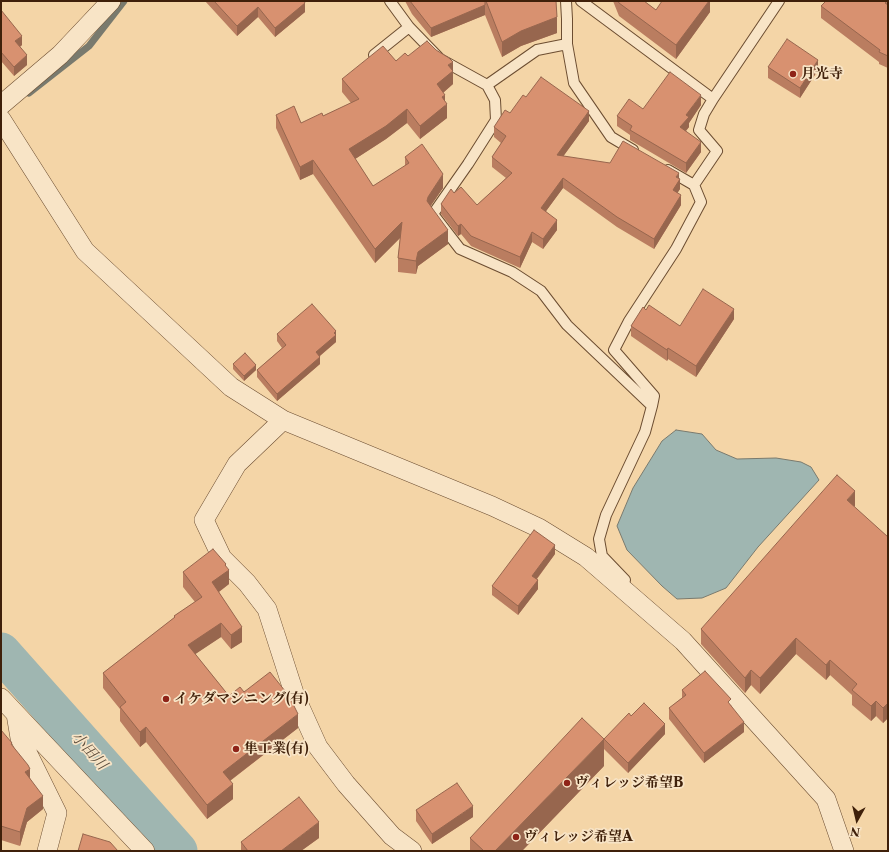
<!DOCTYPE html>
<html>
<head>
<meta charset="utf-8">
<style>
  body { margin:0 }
  #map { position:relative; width:889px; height:852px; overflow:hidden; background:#f4d5a7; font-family:"Libre Caslon Text",serif }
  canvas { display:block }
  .frame { position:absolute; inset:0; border:2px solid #3f200a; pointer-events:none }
  .north { position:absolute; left:837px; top:800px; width:40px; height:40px; -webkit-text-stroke:3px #f8e4c6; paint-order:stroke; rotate:188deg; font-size:11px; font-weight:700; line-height:16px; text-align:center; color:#3f200a }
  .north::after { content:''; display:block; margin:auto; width:14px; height:18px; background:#3f200a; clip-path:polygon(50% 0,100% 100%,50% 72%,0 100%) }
</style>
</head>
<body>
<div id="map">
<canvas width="889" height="852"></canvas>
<div class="frame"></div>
<div class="north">N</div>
</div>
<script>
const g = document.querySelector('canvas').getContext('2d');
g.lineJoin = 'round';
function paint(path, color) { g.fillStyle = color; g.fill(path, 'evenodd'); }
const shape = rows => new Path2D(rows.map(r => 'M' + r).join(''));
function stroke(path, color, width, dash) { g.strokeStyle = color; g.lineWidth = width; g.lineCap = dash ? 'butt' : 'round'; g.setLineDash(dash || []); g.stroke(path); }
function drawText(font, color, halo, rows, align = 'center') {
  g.font = font + ' "Libre Caslon Text","Noto Serif JP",serif'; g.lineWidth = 3.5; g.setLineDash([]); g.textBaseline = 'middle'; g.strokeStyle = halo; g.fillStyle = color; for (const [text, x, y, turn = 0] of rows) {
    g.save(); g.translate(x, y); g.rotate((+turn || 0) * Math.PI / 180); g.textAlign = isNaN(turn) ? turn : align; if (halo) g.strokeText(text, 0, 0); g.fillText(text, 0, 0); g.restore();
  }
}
const water = shape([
  [676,430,702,434,716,450,737,459,776,458,801,462,811,467,819,480,758,547,726,588,702,598,677,599,662,586,627,550,617,526,633,488,662,441,676,430]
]);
const stream = shape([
  [29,93,89,46,124,1]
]);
const river = shape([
  [1,652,178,851]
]);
const lane = shape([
  [390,1,409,27,440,59,487,85,495,100,496,120,468,164,433,214,460,249,512,272,541,291,567,325,652,406,645,432,606,515,599,539,602,556,625,580],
  [566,1,567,19,567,44,574,83,611,137,633,150],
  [581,1,713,99,779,1],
  [374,55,409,27],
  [487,85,537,50,567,44],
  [668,170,694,185],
  [652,406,654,396,614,350,629,321,676,249,701,202,694,185,717,151,699,130,704,114,713,99]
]);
const street = shape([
  [1,105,60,55,111,1],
  [1,119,85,251,231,387,283,420,492,506,539,528,586,557,683,641,826,799,844,851],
  [283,420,237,464,204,520,222,558,247,583,267,609,295,696,318,747,346,784,392,836,412,851],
  [1,698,16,714,20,738,57,813,47,851],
  [16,714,145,851]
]);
const wall = shape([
  [205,1,304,1,305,12,275,37,258,17,237,36],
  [405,1,556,1,557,33,521,46,502,57,485,15,431,37,412,14],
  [613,1,644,1,656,10,710,1,710,12,676,59,619,16],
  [888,1,888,68,879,64,879,62,821,18,821,6],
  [1,10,22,45,20,47,27,65,14,76,1,61],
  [408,56,453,70,453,84,443,93,447,118,420,139,407,123,386,139,355,159,373,186,405,166,405,157,443,188,430,206,448,244,418,266,416,274,398,272,398,258,400,238,375,263,313,174,300,180,276,128,276,115,301,123,323,116,351,103,342,92,342,79],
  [768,67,818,70,800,98,768,78],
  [526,97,589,121,563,156,679,179,680,189,677,193,681,205,654,249,617,227,563,188,546,211,557,230,543,249,532,242,520,268,471,246,461,234,458,236,441,214,441,204,454,193,477,205,506,178,492,167,492,157,501,143,494,137,494,127,510,113],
  [701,105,689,123,689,127,686,131,701,152,686,173,630,140,630,135,617,126,617,116,643,109],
  [646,310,680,326,734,319,696,377,668,359,667,361,631,336,631,326],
  [277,334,336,334,336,342,320,356,320,364,277,401,257,377,257,370,282,348,277,341],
  [233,364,256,370,244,381,233,369],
  [855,506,854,507,888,537,888,718,883,723,876,716,871,721,852,705,852,695,830,675,826,680,796,654,760,694,751,685,745,693,701,644,701,629],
  [555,554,537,579,538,589,518,615,492,595,492,586],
  [226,567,229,584,219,592,242,642,231,649,221,637,195,654,229,696,244,692,298,728,230,781,233,799,207,819,146,742,140,747,120,721,120,709,103,688,103,673,174,618,174,616,195,602,183,587,183,572],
  [682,690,731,705,744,732,704,763,669,719,669,708,682,698],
  [631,716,665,734,628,773,604,749,604,739],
  [1,730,12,746,30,778,43,809,27,822,20,846,1,840],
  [604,766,522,851,470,851,470,838],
  [416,810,473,817,432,844,416,821],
  [319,838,301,851,241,851,241,842]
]);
const shadedWall = shape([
  [709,1,710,1,710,12,676,59,676,45],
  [305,3,305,12,275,37,275,28],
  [485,5,485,15,431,37,431,28],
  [258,7,258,17,237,36,237,26],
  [557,17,557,33,521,46,502,57,502,42,521,31],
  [22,36,22,45,15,50,15,41],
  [27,55,27,65,14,76,14,67],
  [818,60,818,70,800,98,800,88],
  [453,62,453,84,437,98,437,84,448,65],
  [445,95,445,106,447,104,447,118,420,139,420,126,442,97],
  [701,95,701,105,689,123,689,127,680,138,680,127,686,115],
  [407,109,407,123,386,139,349,163,349,149],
  [589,111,589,121,557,165,557,155],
  [701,142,701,152,686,173,686,163],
  [313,160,313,174,300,180,300,167],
  [679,173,679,180,680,179,680,189,673,200,673,190,676,177],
  [443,174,443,188,428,210,427,201,428,197],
  [563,178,563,188,541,218,541,208],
  [681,195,681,205,654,249,654,239],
  [557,220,557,230,543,249,543,239],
  [402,222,402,236,375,263,375,249],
  [461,224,461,234,458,236,458,226],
  [448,230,448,244,418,266,416,274,416,261,418,252],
  [532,232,532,242,520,268,520,257],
  [734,309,734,319,696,377,696,366],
  [336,331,336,342,316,359,316,352],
  [668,348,668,359,667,361,667,350],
  [320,357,320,364,277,401,277,394],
  [256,365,256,370,244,381,244,376],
  [855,491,855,506,847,516,847,500],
  [555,545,555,554,532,585,532,576],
  [226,564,226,572,229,570,229,584,212,597,212,582,225,565],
  [538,580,538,589,518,615,518,606],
  [221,623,221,637,188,659,188,645],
  [242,627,242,642,231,649,231,635],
  [796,638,796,654,760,694,760,678],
  [830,660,830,675,826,680,826,665],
  [751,670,751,685,745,693,745,678],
  [876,701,876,716,871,721,871,706],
  [888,703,888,718,883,723,883,708],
  [298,714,298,728,223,786,223,772],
  [744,722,744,732,704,763,704,753],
  [665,724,665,734,628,773,628,763],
  [146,727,146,742,140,747,140,732],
  [604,739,604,766,522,851,495,851],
  [30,769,30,782,25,772],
  [233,784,233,799,207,819,207,805],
  [43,796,43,809,27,822,20,846,20,832,27,808],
  [473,806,473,817,432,844,432,834],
  [319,822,319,838,301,851,281,851]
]);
const building = shape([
  [214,1,304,1,305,3,275,28,258,7,237,26,214,1],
  [410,1,485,1,485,5,431,28,410,1],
  [486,1,556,1,557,17,521,31,502,42,486,1],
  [618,1,644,1,656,10,662,1,709,1,676,45,619,3,618,1],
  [826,1,887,1,885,3,888,5,888,56,879,52,880,50,821,6,826,1],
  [1,10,22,36,15,41,27,55,14,67,1,52,1,10],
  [787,39,818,60,800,88,768,67,787,39],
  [427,41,436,50,449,58,453,62,448,65,453,71,437,84,445,95,442,97,447,104,420,126,407,109,386,126,349,149,373,186,409,163,405,157,422,144,443,174,428,197,427,201,448,230,418,252,416,261,398,258,402,222,375,249,313,160,300,167,276,115,294,106,301,123,322,113,323,116,359,99,342,79,383,46,396,61,405,53,408,56,427,41],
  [670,72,701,95,686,115,689,117,680,127,701,142,686,163,630,130,632,126,617,116,629,99,643,109,670,72],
  [541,77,589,111,557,155,610,163,623,141,679,173,676,177,680,179,673,190,681,195,654,239,617,217,563,178,541,208,557,220,543,239,532,232,520,257,471,236,461,224,458,226,441,204,451,189,454,193,461,187,477,205,512,173,492,157,506,136,494,127,505,110,510,113,523,95,526,97,541,77],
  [703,289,734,309,696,366,668,348,667,350,631,326,643,307,646,310,649,305,680,326,703,289],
  [312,304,336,331,334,333,336,335,316,352,320,357,277,394,257,370,286,345,277,334,312,304],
  [245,353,256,365,244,376,233,364,245,353],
  [837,475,855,491,847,500,888,537,888,703,883,708,876,701,871,706,852,690,857,684,830,660,826,665,796,638,760,678,751,670,745,678,701,629,837,475],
  [534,530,555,545,532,576,538,580,518,606,492,586,534,530],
  [213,549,226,564,225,565,229,570,212,582,242,627,231,635,221,623,188,645,229,696,240,687,244,692,270,672,289,696,298,714,223,772,233,784,207,805,146,727,140,732,120,707,126,702,103,673,175,617,174,616,202,597,183,572,213,549],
  [705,671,731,699,728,702,744,722,704,753,669,708,686,695,682,690,705,671],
  [644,703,665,724,628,763,604,739,629,713,631,716,644,703],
  [582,718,604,739,495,851,484,851,470,838,582,718],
  [1,730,12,743,11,744,28,765,30,769,25,772,43,796,27,808,20,832,1,826,1,730],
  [457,783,473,806,432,834,416,810,457,783],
  [299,797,319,822,281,851,248,851,241,842,299,797],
  [83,834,110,842,118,851,78,851,83,834]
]);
const markers = [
  [793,74,4,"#8f2418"],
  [166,699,4,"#8f2418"],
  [236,749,4,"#8f2418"],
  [567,783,4,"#8f2418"],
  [516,837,4,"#8f2418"]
];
const poiNames = [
  ["月光寺",801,74],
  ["イケダマシニング(有)",174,699],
  ["隼工業(有)",244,749],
  ["ヴィレッジ希望B",575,783],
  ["ヴィレッジ希望A",524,837]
];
const waterNames = [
  ["小田川",89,751,48]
];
paint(water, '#9fb6b1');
stroke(water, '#797a6e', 1);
stroke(stream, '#797a6e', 7);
stroke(river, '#9fb6b1', 39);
stroke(lane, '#6c4d31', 12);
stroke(street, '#6c4d31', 20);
stroke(lane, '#f8e4c6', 10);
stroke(street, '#f8e4c6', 19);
paint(wall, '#ba7d60');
paint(shadedWall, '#97664e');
paint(building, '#d89170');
stroke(building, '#97664e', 1);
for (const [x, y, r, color] of markers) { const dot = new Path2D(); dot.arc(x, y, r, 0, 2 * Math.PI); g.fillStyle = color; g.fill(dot); stroke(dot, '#f8e4c6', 1.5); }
drawText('bold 14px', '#3f200a', '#f8e4c6', poiNames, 'left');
drawText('italic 15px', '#5c4d3c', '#f8e4c6', waterNames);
</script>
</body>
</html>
